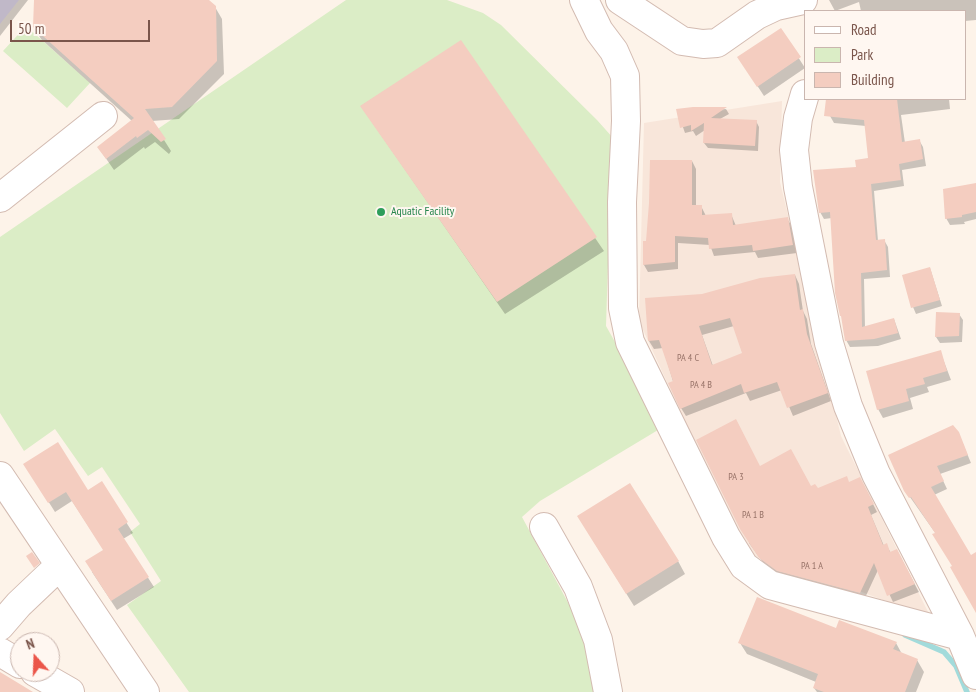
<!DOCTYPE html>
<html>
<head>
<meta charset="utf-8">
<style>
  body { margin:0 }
  #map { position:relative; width:976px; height:692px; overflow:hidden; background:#fdf3e9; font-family:"PT Sans Narrow",sans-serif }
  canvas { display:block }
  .legend { position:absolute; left:804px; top:10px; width:162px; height:90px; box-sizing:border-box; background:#fff7f1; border:1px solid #cab6af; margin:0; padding:6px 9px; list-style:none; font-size:15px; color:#7a554b }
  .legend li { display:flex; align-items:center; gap:10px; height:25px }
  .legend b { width:25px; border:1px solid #cab6af }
  .north { position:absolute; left:10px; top:632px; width:50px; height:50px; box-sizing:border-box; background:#fff7f1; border:1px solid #cab6af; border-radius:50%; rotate:340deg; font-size:14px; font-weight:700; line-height:20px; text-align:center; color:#7a554b }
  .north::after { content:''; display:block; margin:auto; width:18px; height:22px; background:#eb564a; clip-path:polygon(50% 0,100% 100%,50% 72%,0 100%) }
  .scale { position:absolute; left:10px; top:20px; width:140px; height:22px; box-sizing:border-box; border:2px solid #7a554b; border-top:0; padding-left:6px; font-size:15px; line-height:18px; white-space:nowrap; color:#7a554b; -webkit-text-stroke:4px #fff7f1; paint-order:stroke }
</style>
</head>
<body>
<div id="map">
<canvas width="976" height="692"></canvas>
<ul class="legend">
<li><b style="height:6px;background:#fff"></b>Road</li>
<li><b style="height:14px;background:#dbedc6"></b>Park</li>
<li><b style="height:14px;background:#f4cdc0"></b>Building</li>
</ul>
<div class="north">N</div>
<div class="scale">50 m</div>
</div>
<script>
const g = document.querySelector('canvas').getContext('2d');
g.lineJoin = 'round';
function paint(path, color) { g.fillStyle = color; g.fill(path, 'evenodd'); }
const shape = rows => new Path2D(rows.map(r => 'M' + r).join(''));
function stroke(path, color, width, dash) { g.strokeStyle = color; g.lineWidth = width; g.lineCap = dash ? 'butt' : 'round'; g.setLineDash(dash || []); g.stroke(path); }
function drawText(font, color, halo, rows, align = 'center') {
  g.font = font + ' "PT Sans Narrow",sans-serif'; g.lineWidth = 4; g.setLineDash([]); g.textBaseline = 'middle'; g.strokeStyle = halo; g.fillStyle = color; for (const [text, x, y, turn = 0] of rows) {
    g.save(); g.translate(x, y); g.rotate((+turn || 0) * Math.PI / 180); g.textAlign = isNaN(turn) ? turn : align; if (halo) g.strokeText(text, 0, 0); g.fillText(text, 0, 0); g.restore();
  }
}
const residential = shape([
  [782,101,780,182,841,436,931,618,859,591,754,556,719,496,639,321,644,123]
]);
const education = shape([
  [0,0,19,0,0,24]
]);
const green = shape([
  [346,0,447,0,483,13,501,25,597,120,622,148,609,232,606,326,663,427,540,501,522,517,594,651,610,692,189,692,127,605,161,581,130,532,140,524,102,467,88,476,55,429,24,451,0,413,0,237],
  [26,26,90,83,67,108,3,51]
]);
const shadow = shape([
  [0,0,28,0,0,36],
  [35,0,207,0,215,7,222,19,224,74,179,119,152,121,171,151,169,154,155,142,145,149,144,147,114,170,98,147,132,121,41,39,34,27],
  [829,0,976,0,976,20,965,21,965,11,861,11,859,2,835,11],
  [781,30,805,68,764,96,745,67],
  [461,42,604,251,505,314,361,106],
  [832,99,949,99,950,109,901,115,905,143,919,140,923,147,926,166,902,170,904,186,874,191,878,241,884,240,888,247,890,277,864,279,865,328,894,319,901,339,878,346,850,347,846,340,832,218,824,219,820,212,857,168,869,159,866,126,834,123,830,116],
  [726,109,729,114,720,119,756,121,759,127,758,151,708,148,704,143,705,130,696,136,693,131,685,133,677,110],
  [692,161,696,169,696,206,701,206,706,216,731,214,736,226,787,219,792,226,797,253,758,258,755,252,714,256,710,245,678,243,678,269,648,272,644,265,644,242,647,242],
  [976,184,976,219,964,222,965,224,950,225,946,218],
  [930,268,942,306,916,314,913,307],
  [795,275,799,284,803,311,807,319,811,344,831,401,793,416,782,390,750,401,746,393,686,416,681,408,663,348,654,349,649,341,702,295],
  [734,326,743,354,713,366,702,335],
  [959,314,963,320,962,342,940,343,936,337],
  [940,351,951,380,927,387,929,392,910,398,913,409,883,418,878,409],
  [958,432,971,463,940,474,947,489,934,495,976,566,976,610,936,534,905,490],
  [760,468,818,490,850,483,864,486,877,512,871,515,884,546,886,545,891,553,901,558,919,592,893,602,878,570,864,600,784,578,765,565,749,543],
  [31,474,88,491,101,483,133,533,123,539,154,587,117,610,92,572,104,550,72,501,55,512],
  [586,529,678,561,685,574,634,606],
  [837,629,896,643,902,654,917,660,924,672,916,692,817,692,814,688,816,682,747,654,740,643]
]);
const stream = shape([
  [905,635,944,652,956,666,967,692]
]);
const building = shape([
  [34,0,209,0,216,6,217,61,172,107,145,109,166,139,161,142,148,130,137,138,136,136,106,159,97,147,134,118,33,27],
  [781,28,801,57,757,87,737,57],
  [461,40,597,237,497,302,360,106],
  [826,99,897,99,902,142,920,139,923,159,899,164,901,180,871,184,876,240,885,239,887,270,861,273,862,327,894,318,898,333,874,339,845,341,841,316,840,316,835,293,830,212,819,213,813,170,856,167,855,160,868,158,864,120,824,116],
  [693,107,727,107,711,118,757,120,755,146,703,143,704,123,691,131,691,125,680,128,676,109],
  [650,160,692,160,692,205,702,205,702,215,732,213,733,225,788,217,793,245,753,251,752,245,709,249,708,238,675,236,675,262,643,265,643,241,646,241,649,203],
  [976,183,976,212,962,215,962,217,945,219,943,189],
  [930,267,940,300,911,308,902,275],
  [795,274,800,310,803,309,807,334,828,393,787,408,777,382,744,393,741,384,680,409,668,383,673,381,659,340,648,341,645,298,702,294,760,278],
  [730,318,742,353,712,365,699,326],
  [936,312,960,313,959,336,935,337],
  [941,350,947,371,923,378,925,384,906,389,909,401,877,410,866,371],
  [736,419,760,466,791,449,811,486,815,484,818,488,847,476,849,482,860,477,874,504,868,507,883,545,887,543,890,552,897,549,915,584,887,596,874,563,860,593,777,571,759,558,740,529,696,440],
  [953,425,959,432,968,455,937,466,944,481,931,487,971,555,976,552,976,613,950,567,952,566,932,534,935,533,911,497,909,498,904,491,888,455],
  [58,442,88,490,102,481,128,522,118,529,149,577,111,601,85,561,103,550,66,492,48,503,23,464],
  [630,483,679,561,626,594,577,516],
  [32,552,40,563,34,568,26,556],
  [757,597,836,628,839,620,897,642,893,649,918,659,905,692,824,692,813,688,818,674,738,643],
  [0,672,33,692,0,692]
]);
const minor = shape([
  [584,0,599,31,614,51,625,76,626,121,622,202,623,308,630,342,726,537,744,566,770,585,960,636],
  [620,0,682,41,703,44,717,43,757,15,776,6,803,0],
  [805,94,798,118,794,150,798,187,829,343,848,406,876,474,960,636,976,675],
  [0,198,103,116],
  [0,476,145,692],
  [544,527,578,587,598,640,608,692],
  [0,626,19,604,59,566],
  [0,652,20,664],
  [35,672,70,692]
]);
const markers = [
  [381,212,5,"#2e9e5b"]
];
const numberNames = [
  ["PA 4 C",688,358],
  ["PA 4 B",701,385],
  ["PA 3",736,477],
  ["PA 1 B",753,515],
  ["PA 1 A",812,566]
];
const leisureNames = [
  ["Aquatic Facility",391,212]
];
paint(residential, '#f8e6da');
paint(education, '#f0e6fa');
paint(green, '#dbedc6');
paint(shadow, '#0003');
stroke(stream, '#a2dbdb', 5.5);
paint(building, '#f4cdc0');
stroke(minor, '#d3bbb1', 30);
stroke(minor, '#fff', 28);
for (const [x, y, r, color] of markers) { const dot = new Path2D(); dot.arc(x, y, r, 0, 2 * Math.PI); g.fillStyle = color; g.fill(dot); stroke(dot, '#fff7f1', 2); }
drawText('10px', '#987368', null, numberNames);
drawText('12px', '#27864d', '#fff7f1', leisureNames, 'left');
</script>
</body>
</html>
